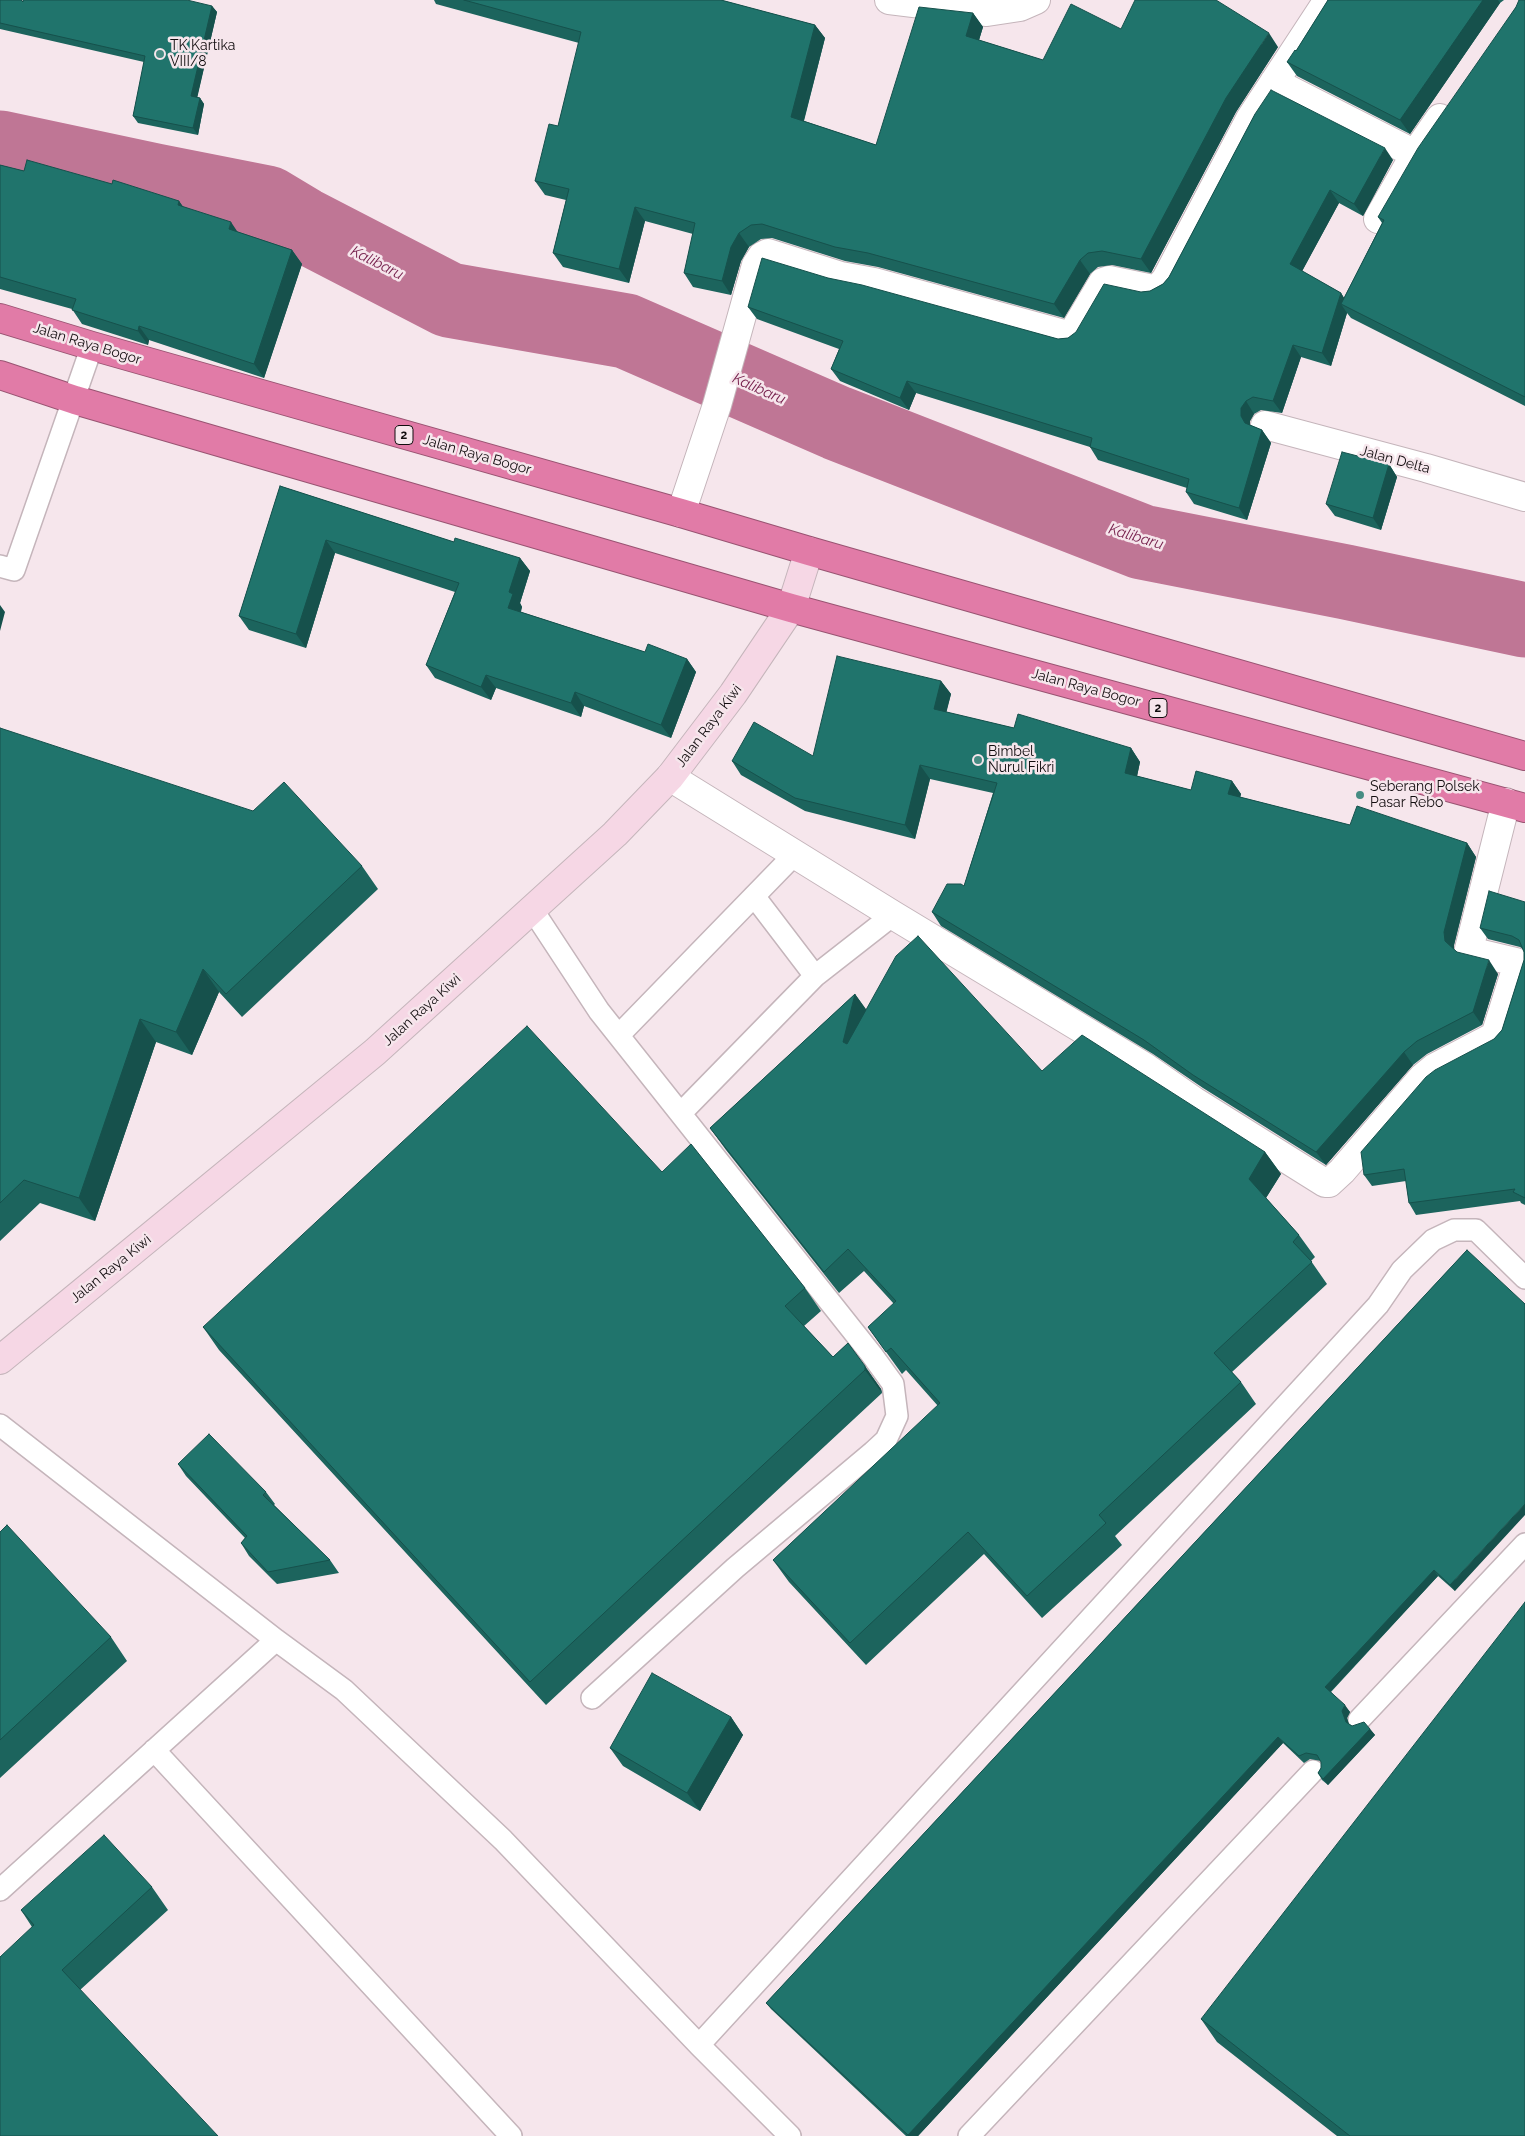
<!DOCTYPE html>
<html>
<head>
<meta charset="utf-8">
<style>
  body { margin:0 }
  canvas { display:block; background:#f6e6ec }
</style>
</head>
<body>
<canvas width="1525" height="2136"></canvas>
<script>
const g = document.querySelector('canvas').getContext('2d');
g.lineJoin = 'round';
const shape = rows => new Path2D(rows.map(r => 'M' + r).join(''));
function stroke(path, color, width, dash) { g.strokeStyle = color; g.lineWidth = width; g.lineCap = dash ? 'butt' : 'round'; g.setLineDash(dash || []); g.stroke(path); }
function paint(path, color) { g.fillStyle = color; g.fill(path, 'evenodd'); }
function drawText(font, color, halo, rows, align = 'center') {
  g.font = font + ' Raleway,sans-serif'; g.lineWidth = 5; g.setLineDash([]); g.textBaseline = 'middle'; g.strokeStyle = halo; g.fillStyle = color; for (const [text, x, y, turn = 0] of rows) {
    g.save(); g.translate(x, y); g.rotate((+turn || 0) * Math.PI / 180); g.textAlign = isNaN(turn) ? turn : align; if (halo) g.strokeText(text, 0, 0); g.fillText(text, 0, 0); g.restore();
  }
}
const river = shape([
  [0,148,155,181,267,203,302,224,449,300,626,331,837,423,1142,542,1346,582,1525,620]
]);
const lane = shape([
  [0,566,14,570,92,346],
  [532,909,599,1011,872,1355,893,1384,897,1416,886,1440,873,1452,735,1568,592,1698],
  [815,976,893,915],
  [619,1035,795,854],
  [681,1113,815,976,754,896],
  [0,1425,276,1640,344,1690,503,1840,699,2045,790,2136],
  [1359,1720,1525,1544],
  [154,1750,511,2136],
  [0,1890,276,1640],
  [699,2045,1378,1305,1402,1270,1433,1240,1454,1230,1476,1230,1525,1278],
  [969,2136,1313,1771]
]);
const street = shape([
  [889,0,987,12,1020,7,1036,0],
  [1274,82,1415,154],
  [1378,219,1415,154,1440,118],
  [1265,425,1426,468,1525,497],
  [681,513,717,405,756,265,762,256,768,253,841,276,874,282,1071,336,1103,282,1109,280,1153,289,1160,286,1166,279,1250,119,1328,0],
  [670,777,893,915,1145,1067,1194,1101,1325,1183,1329,1183,1342,1171,1423,1077,1434,1068,1495,1036,1517,966,1516,962,1474,952,1469,949,1506,802]
]);
const secondary = shape([
  [0,1360,375,1052,615,834,670,777,733,694,791,608,809,551]
]);
const highway = shape([
  [0,318,92,346,681,513,809,551,1525,756],
  [0,375,75,400,791,608,1525,808]
]);
const wall = shape([
  [0,0,23,2,212,6,217,12,197,97,200,98,204,104,198,135,138,123,133,116,144,62,0,29],
  [434,0,721,0,815,25,825,38,804,121,876,145,973,13,983,27,979,40,1043,60,1121,29,1278,47,1236,112,1151,273,1112,265,1098,267,1090,274,1064,318,878,267,845,261,772,238,761,239,749,247,741,261,731,295,693,287,684,273,693,234,645,221,629,283,563,267,553,253,566,200,545,195,535,181,558,126,579,43,436,4],
  [1328,0,1504,0,1500,3,1410,134,1297,76,1287,62,1296,51],
  [1525,0,1525,406,1351,318,1347,313,1331,366,1301,357,1282,413,1261,410,1254,414,1250,421,1250,425,1262,430,1271,443,1247,520,1194,504,1186,492,1187,488,1098,460,1090,447,916,393,909,410,840,381,831,369,839,349,757,319,748,307,828,278,1058,339,1068,338,1141,292,1150,291,1163,284,1169,277,1255,114,1393,160,1363,216,1339,203,1302,271,1341,293,1344,298,1382,223,1378,217,1516,7],
  [0,165,24,171,112,184,179,201,183,207,238,232,292,250,302,264,264,378,149,340,148,345,82,324,72,309,0,289],
  [1389,464,1397,477,1381,530,1335,516,1326,504],
  [280,486,454,542,520,558,530,571,520,603,522,607,521,612,645,652,687,659,696,672,671,738,584,706,581,717,496,688,491,700,435,678,426,665,455,592,335,553,306,648,249,630,239,616],
  [941,681,951,694,946,712,1014,728,1131,748,1140,762,1137,776,1191,790,1232,781,1241,794,1240,797,1350,825,1467,843,1476,857,1454,945,1454,950,1457,952,1498,974,1482,1025,1427,1054,1413,1065,1326,1165,1203,1088,1153,1054,941,926,932,912,964,886,993,793,930,779,915,839,805,811,741,775,732,761,813,756],
  [0,728,362,866,378,889,242,1017,219,992,192,1055,156,1042,95,1221,40,1203,0,1241],
  [1525,902,1525,1205,1521,1203,1520,1201,1416,1215,1409,1203,1406,1181,1372,1186,1364,1175,1494,1039,1502,1030,1524,960,1524,952,1523,949,1520,947,1488,939,1480,928],
  [855,994,866,1010,1042,1071,1265,1152,1281,1174,1266,1198,1299,1235,1315,1257,1311,1261,1327,1284,1232,1372,1241,1382,1256,1404,1115,1536,1122,1545,1042,1618,984,1554,866,1665,789,1582,773,1560,938,1406,906,1370,902,1374,868,1327,894,1304,864,1271,839,1293,726,1150,710,1128],
  [662,1172,805,1288,821,1311,804,1326,833,1357,848,1343,881,1389,882,1393,546,1705,219,1350,203,1327],
  [1467,1250,1455,1591,1438,1576,1331,1692,1350,1712,1347,1718,1349,1724,1352,1726,1370,1729,1375,1735,1328,1785,1322,1780,1318,1773,1321,1768,1321,1761,1310,1759,1304,1763,1283,1743,918,2136,906,2136,771,2009,766,2003],
  [178,1464,266,1492,275,1504,274,1505,330,1560,339,1573,277,1584,249,1556,241,1543,245,1538,186,1476],
  [0,1532,111,1637,127,1661,0,1778],
  [731,1717,743,1735,700,1811,623,1766,610,1748],
  [152,1887,168,1910,80,1990,0,2136,32,1927,21,1910],
  [1201,2019,1525,2136,1337,2136,1217,2042]
]);
const shadedWall = shape([
  [1483,0,1498,0,1500,3,1410,134,1400,120],
  [212,6,217,12,196,103,191,96],
  [973,13,983,27,976,50,966,36],
  [815,25,825,38,801,131,791,117],
  [1269,33,1278,47,1236,112,1151,273,1141,259,1226,98],
  [200,98,204,104,198,135,193,128],
  [1385,148,1393,160,1363,216,1354,204],
  [1330,190,1339,203,1299,277,1290,264],
  [179,201,189,215,178,205],
  [635,207,645,221,629,283,619,269],
  [231,222,241,237,229,229],
  [739,233,749,247,741,261,731,295,722,281,731,247],
  [292,250,302,264,264,378,254,364],
  [1080,260,1090,274,1064,318,1054,304],
  [1341,293,1349,306,1341,304,1347,313,1331,366,1322,353],
  [139,326,149,340,148,345,138,331],
  [1293,345,1301,357,1282,413,1273,401],
  [907,381,916,393,909,410,900,398],
  [1246,401,1254,414,1250,421,1250,429,1245,423,1241,416,1241,408],
  [1262,430,1271,443,1247,520,1239,508],
  [1389,464,1397,477,1381,530,1373,518],
  [326,540,335,553,306,648,296,634],
  [520,558,530,571,520,603,522,607,517,621,508,608,509,592],
  [0,605,5,612,0,631],
  [687,659,696,672,671,738,661,725],
  [486,675,496,688,491,700,481,687],
  [941,681,951,694,944,722,934,709],
  [575,692,584,706,581,717,571,703],
  [1131,748,1140,762,1135,786,1125,773],
  [920,765,930,779,915,839,905,825],
  [1232,781,1241,794,1238,807,1228,794],
  [1467,843,1476,857,1454,945,1454,954,1445,941,1444,932],
  [1489,960,1498,974,1482,1025,1473,1012],
  [203,969,219,992,192,1055,176,1032],
  [855,994,871,1016,859,1064,843,1042],
  [140,1019,156,1042,95,1221,79,1198],
  [1404,1052,1413,1065,1326,1165,1316,1152],
  [1265,1152,1281,1174,1264,1201,1249,1179],
  [865,1366,881,1389,882,1393,865,1370],
  [1525,1504,1525,1515,1455,1591,1450,1585],
  [1434,1570,1438,1576,1329,1693,1325,1687],
  [1345,1705,1350,1712,1347,1718,1350,1729,1346,1722,1342,1711],
  [731,1717,743,1735,700,1811,687,1793],
  [1370,1729,1375,1735,1328,1785,1323,1779],
  [1278,1737,1283,1743,918,2136,908,2136,908,2135]
]);
const building = shape([
  [0,0,21,0,23,2,23,0,187,0,212,6,191,96,200,98,193,128,133,116,145,56,0,23,0,0],
  [464,0,721,0,815,25,791,117,876,145,919,7,973,13,966,36,1043,60,1071,4,1121,29,1135,0,1216,0,1269,33,1226,98,1141,259,1102,251,1088,253,1080,260,1054,304,868,253,835,247,762,224,751,225,739,233,731,247,722,281,684,273,695,223,635,207,619,269,553,253,569,189,535,181,549,124,558,126,581,32,464,0],
  [1328,0,1483,0,1400,120,1287,62,1295,50,1296,51,1328,0],
  [1519,0,1525,0,1525,397,1341,304,1384,220,1378,217,1418,148,1516,7,1519,0],
  [1271,90,1385,148,1354,204,1330,190,1290,264,1341,293,1322,353,1293,345,1273,401,1253,397,1246,401,1241,408,1241,416,1245,423,1262,430,1239,508,1186,492,1189,479,1090,447,1092,438,907,381,900,398,831,369,843,341,748,307,762,258,828,278,862,285,1058,339,1068,338,1076,332,1104,284,1141,292,1150,291,1163,284,1169,277,1255,114,1271,90],
  [27,160,112,184,113,180,179,201,178,205,231,222,229,229,292,250,254,364,139,326,138,331,72,310,76,299,0,277,0,165,24,171,27,160],
  [1342,452,1389,464,1373,518,1326,504,1342,452],
  [280,486,454,542,455,538,520,558,509,592,513,594,508,608,645,652,648,644,687,659,661,725,575,692,571,703,486,675,481,687,426,665,459,583,326,540,296,634,239,616,280,486],
  [837,656,941,681,934,709,1014,728,1018,714,1131,748,1125,773,1191,790,1196,771,1232,781,1228,794,1350,825,1357,806,1467,843,1444,932,1445,941,1457,952,1489,960,1473,1012,1417,1041,1404,1052,1316,1152,1193,1075,1144,1040,932,912,947,884,961,884,964,886,997,783,920,765,905,825,795,798,732,761,754,722,813,756,837,656],
  [0,728,253,811,284,782,362,866,226,994,203,969,176,1032,140,1019,79,1198,24,1180,0,1203,0,728],
  [1489,891,1525,902,1525,1198,1513,1192,1515,1189,1409,1203,1404,1169,1364,1175,1361,1152,1426,1077,1435,1070,1494,1039,1502,1030,1524,960,1524,952,1519,940,1512,936,1480,928,1489,891],
  [918,936,1042,1071,1082,1035,1265,1152,1249,1179,1299,1235,1293,1242,1312,1262,1214,1353,1241,1382,1099,1515,1106,1523,1027,1596,968,1532,850,1643,773,1560,940,1403,891,1348,886,1352,868,1327,896,1301,848,1249,824,1272,710,1128,855,994,843,1042,847,1044,896,956,918,936],
  [527,1026,662,1172,691,1144,805,1288,785,1306,833,1357,848,1343,865,1366,865,1370,530,1682,203,1327,527,1026],
  [1467,1250,1525,1304,1525,1504,1450,1585,1434,1570,1325,1687,1345,1705,1342,1711,1346,1722,1352,1726,1364,1722,1370,1729,1323,1779,1318,1773,1321,1768,1321,1762,1317,1755,1306,1753,1299,1756,1278,1737,908,2135,766,2003,1467,1250],
  [209,1434,266,1492,263,1495,330,1560,268,1572,241,1543,247,1536,178,1464,209,1434],
  [7,1525,111,1637,0,1740,0,1532,7,1525],
  [1525,1602,1525,2136,1350,2136,1201,2019,1525,1602],
  [652,1673,731,1717,687,1793,610,1748,652,1673],
  [104,1835,152,1887,62,1970,218,2136,0,2136,0,1957,34,1925,21,1910,104,1835]
]);
const markers = [
  [160,54,5,"#468c83"],
  [978,760,5,"#468c83"],
  [1360,795,5,"#468c83"]
];
const shields = [
  [404,435,18],
  [1158,708,18]
];
const shieldNames = [
  ["2",404,435],
  ["2",1158,708]
];
const poiNames = [
  ["TK Kartika",170,46],
  ["VIII/8",170,62],
  ["Bimbel",988,752],
  ["Nurul Fikri",988,768],
  ["Seberang Polsek",1370,787],
  ["Pasar Rebo",1370,803]
];
const streetNames = [
  ["Jalan Raya Bogor",87,344,17],
  ["Jalan Raya Bogor",477,455,16],
  ["Jalan Delta",1395,460,15],
  ["Jalan Raya Bogor",1086,688,15],
  ["Jalan Raya Kiwi",709,726,-53],
  ["Jalan Raya Kiwi",422,1010,-42],
  ["Jalan Raya Kiwi",111,1269,-39]
];
const waterNames = [
  ["Kalibaru",377,263,27],
  ["Kalibaru",759,389,24],
  ["Kalibaru",1136,537,17]
];
stroke(river, '#bf7695', 75);
stroke(lane, '#c5b5bb', 24);
stroke(street, '#c5b5bb', 30);
stroke(secondary, '#c5b5bb', 30);
stroke(highway, '#995472', 30);
stroke(lane, '#fff', 21);
stroke(street, '#fff', 28);
stroke(secondary, '#f6d7e5', 28);
stroke(highway, '#e17ba7', 28);
paint(wall, '#1c645d');
paint(shadedWall, '#16514c');
paint(building, '#20746c');
stroke(building, '#16514c', 1);
for (const [x, y, r, color] of markers) { const dot = new Path2D(); dot.arc(x, y, r, 0, 2 * Math.PI); g.fillStyle = color; g.fill(dot); stroke(dot, '#f6e6ec', 2); }
for (const [x, y, w] of shields) { const box = new Path2D(); box.roundRect(x - w / 2, y - 9.5, w, 19, 4); g.fillStyle = '#f6e6ec'; g.fill(box); stroke(box, '#120d0f', 1); }
drawText('bold 12px', '#120d0f', null, shieldNames);
drawText('14px', '#120d0f', '#f6e6ec', poiNames, 'left');
drawText('14px', '#120d0f', '#f6e6ec', streetNames);
drawText('italic 15px', '#741d4a', '#f6e6ec', waterNames);
</script>
</body>
</html>
